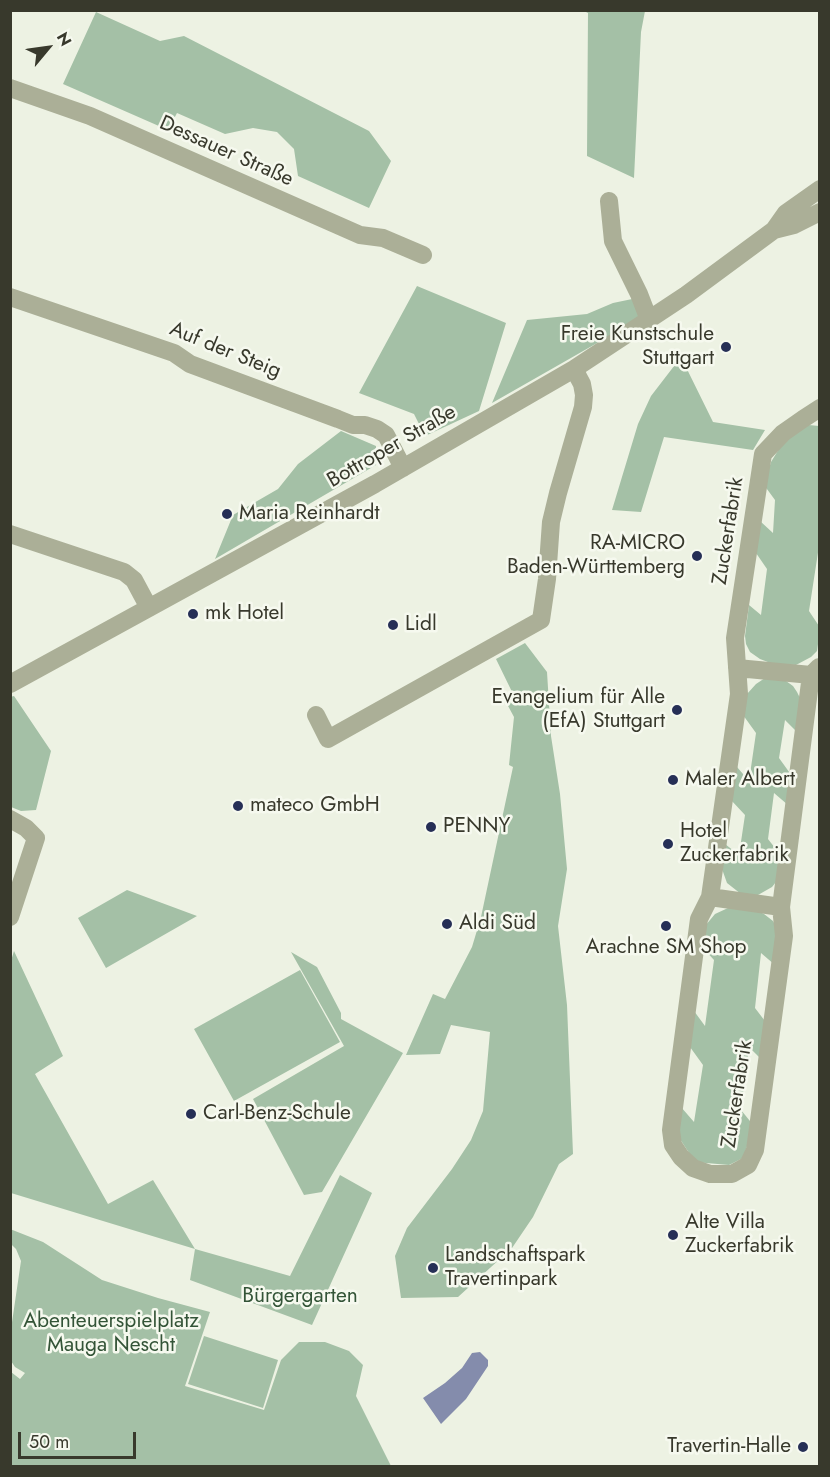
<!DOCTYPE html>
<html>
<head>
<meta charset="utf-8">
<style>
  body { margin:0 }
  #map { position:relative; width:830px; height:1477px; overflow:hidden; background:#edf2e3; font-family:Jost,sans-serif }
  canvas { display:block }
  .frame { position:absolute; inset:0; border:12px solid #38392c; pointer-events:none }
  .north { position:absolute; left:18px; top:18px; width:60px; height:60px; -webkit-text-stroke:4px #f6f9ef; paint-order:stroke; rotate:61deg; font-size:16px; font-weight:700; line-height:24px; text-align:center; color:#38392c }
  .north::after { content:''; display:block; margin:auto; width:21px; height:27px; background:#38392c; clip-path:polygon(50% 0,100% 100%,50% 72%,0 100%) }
  .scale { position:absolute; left:18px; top:1432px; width:118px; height:27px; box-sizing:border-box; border:3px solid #38392c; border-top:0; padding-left:8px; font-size:18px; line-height:21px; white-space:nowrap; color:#38392c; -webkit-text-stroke:4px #f6f9ef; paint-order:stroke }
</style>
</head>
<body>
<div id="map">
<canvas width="830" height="1477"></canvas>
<div class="frame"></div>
<div class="north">N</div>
<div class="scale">50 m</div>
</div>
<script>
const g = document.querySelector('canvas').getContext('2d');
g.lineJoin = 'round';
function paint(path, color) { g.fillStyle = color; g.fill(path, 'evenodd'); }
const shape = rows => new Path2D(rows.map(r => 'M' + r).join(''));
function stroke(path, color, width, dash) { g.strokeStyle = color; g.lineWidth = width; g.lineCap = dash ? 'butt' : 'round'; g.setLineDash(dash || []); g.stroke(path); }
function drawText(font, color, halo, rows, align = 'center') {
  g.font = font + ' Jost,sans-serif'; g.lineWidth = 5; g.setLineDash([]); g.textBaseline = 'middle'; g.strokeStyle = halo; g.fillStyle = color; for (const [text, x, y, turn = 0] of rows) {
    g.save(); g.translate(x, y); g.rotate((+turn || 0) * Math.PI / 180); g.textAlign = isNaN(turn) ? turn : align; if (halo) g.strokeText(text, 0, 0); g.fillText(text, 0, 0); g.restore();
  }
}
const green = shape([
  [584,11,645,11,641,32,634,178,587,156,588,13],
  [96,12,160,41,184,36,369,131,391,161,369,208,298,176,294,149,277,132,253,128,225,134,177,113,168,130,63,84],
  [417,286,506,323,479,411,425,436,414,414,359,393],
  [637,298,641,318,492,403,527,320,587,314,613,303],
  [681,357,713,422,765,430,753,450,664,437,641,512,612,510,638,424,651,396],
  [809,425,819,426,819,546,809,611,819,626,819,637,817,651,811,657,796,665,773,664,760,659,750,652,746,644,745,636,749,605,761,615,767,569,756,553,760,521,773,533,775,500,764,485,771,462,779,449,790,436],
  [341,431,376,446,376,465,215,559,233,515,278,489,298,464],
  [525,643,547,672,551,736,560,794,567,869,558,926,567,1005,573,1154,559,1164,533,1217,512,1248,458,1297,401,1298,395,1256,407,1228,452,1169,471,1140,483,1111,490,1032,451,1025,440,1054,406,1055,433,994,445,999,472,947,481,917,513,767,509,765,514,717,507,704,515,698,496,659],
  [765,678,786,681,793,686,797,692,800,698,798,733,785,720,779,758,792,776,788,805,774,793,768,839,782,857,776,882,772,887,758,895,749,895,741,894,727,883,722,869,725,844,739,855,745,815,731,800,737,767,749,781,756,733,743,715,747,694,756,684],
  [14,696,51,751,36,810,21,811,11,807,10,697],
  [127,890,197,916,106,968,78,918],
  [728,908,756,910,764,914,773,921,778,930,775,965,761,953,755,1008,768,1025,763,1061,749,1047,741,1110,754,1126,743,1158,729,1165,695,1162,678,1136,681,1107,694,1122,703,1065,690,1047,694,1011,705,1026,714,960,704,949,705,926,715,914],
  [14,951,63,1056,35,1074,108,1204,153,1180,195,1249,290,1276,340,1175,372,1193,312,1325,190,1280,195,1249,11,1193,10,964],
  [291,952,317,967,341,1013,341,1019,403,1053,322,1192,304,1195,253,1099,344,1046],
  [300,970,340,1042,234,1101,194,1029],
  [10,1229,43,1242,102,1280,158,1298,210,1312,185,1386,264,1410,281,1360,299,1342,325,1342,349,1351,363,1365,356,1396,391,1466,11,1466,11,1372,20,1379,25,1373,15,1367,11,1361,11,1329,21,1261,16,1249,11,1244],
  [204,1336,278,1360,263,1408,188,1384]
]);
const water = shape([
  [480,1352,488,1360,488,1366,466,1399,441,1424,423,1398,445,1383,462,1368,472,1353]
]);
const minor = shape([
  [10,88,90,116,360,235,383,238,423,255],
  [609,201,613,241,639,294,649,320],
  [774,230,794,225,820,212],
  [10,297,174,353,190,364,338,419,353,425,365,425,377,429,386,435,403,468],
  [10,534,124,572,134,580,149,608],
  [737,668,811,675,819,667],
  [811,675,781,907,784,936,755,1150,748,1165,732,1174,710,1174,693,1168,681,1157,673,1145,671,1130,699,919,710,897,739,694,735,638,763,454,783,433,803,419,820,408],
  [10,684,375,484,574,369,686,295,774,230,786,213,820,189],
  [316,715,328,739,541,620,547,579,551,522,558,493,583,407,584,395,582,384,574,369],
  [10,819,26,828,36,838,10,917],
  [710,897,781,907]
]);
const markers = [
  [726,347,6,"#262f56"],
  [227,514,6,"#262f56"],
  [697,556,6,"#262f56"],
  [193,614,6,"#262f56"],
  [393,625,6,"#262f56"],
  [677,710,6,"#262f56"],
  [673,780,6,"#262f56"],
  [238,806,6,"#262f56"],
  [431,827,6,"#262f56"],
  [668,844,6,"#262f56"],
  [447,924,6,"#262f56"],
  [666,926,6,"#262f56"],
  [191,1114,6,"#262f56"],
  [673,1235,6,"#262f56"],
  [433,1268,6,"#262f56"],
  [803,1447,6,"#262f56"]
];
const streetNames = [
  ["Dessauer Straße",226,152,24],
  ["Auf der Steig",225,351,22],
  ["Bottroper Straße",392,447,-30],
  ["Zuckerfabrik",729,531,-81],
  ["Zuckerfabrik",738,1094,-81]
];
const poiNames = [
  ["Freie Kunstschule",714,335,"right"],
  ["Stuttgart",714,359,"right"],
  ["Maria Reinhardt",239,514],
  ["RA-MICRO",685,544,"right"],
  ["Baden-Württemberg",685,568,"right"],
  ["mk Hotel",205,614],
  ["Lidl",405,625],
  ["Evangelium für Alle",665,698,"right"],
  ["(EfA) Stuttgart",665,722,"right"],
  ["Maler Albert",685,780],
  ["mateco GmbH",250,806],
  ["PENNY",443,827],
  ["Hotel",680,832],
  ["Zuckerfabrik",680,856],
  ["Aldi Süd",459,924],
  ["Arachne SM Shop",666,948,"center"],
  ["Carl-Benz-Schule",203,1114],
  ["Alte Villa",685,1223],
  ["Zuckerfabrik",685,1247],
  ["Landschaftspark",445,1256],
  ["Travertinpark",445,1280],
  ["Travertin-Halle",791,1447,"right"]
];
const parkNames = [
  ["Bürgergarten",300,1297],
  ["Abenteuerspielplatz",111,1322],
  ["Mauga Nescht",111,1346]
];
paint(green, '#a4c0a6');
paint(water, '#848cac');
stroke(minor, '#abaf97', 18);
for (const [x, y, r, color] of markers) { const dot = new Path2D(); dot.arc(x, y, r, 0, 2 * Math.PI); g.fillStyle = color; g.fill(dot); stroke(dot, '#f6f9ef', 2); }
drawText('21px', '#38392c', '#f6f9ef', streetNames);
drawText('21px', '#38392c', '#f6f9ef', poiNames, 'left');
drawText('21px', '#335437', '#f6f9ef', parkNames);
</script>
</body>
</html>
